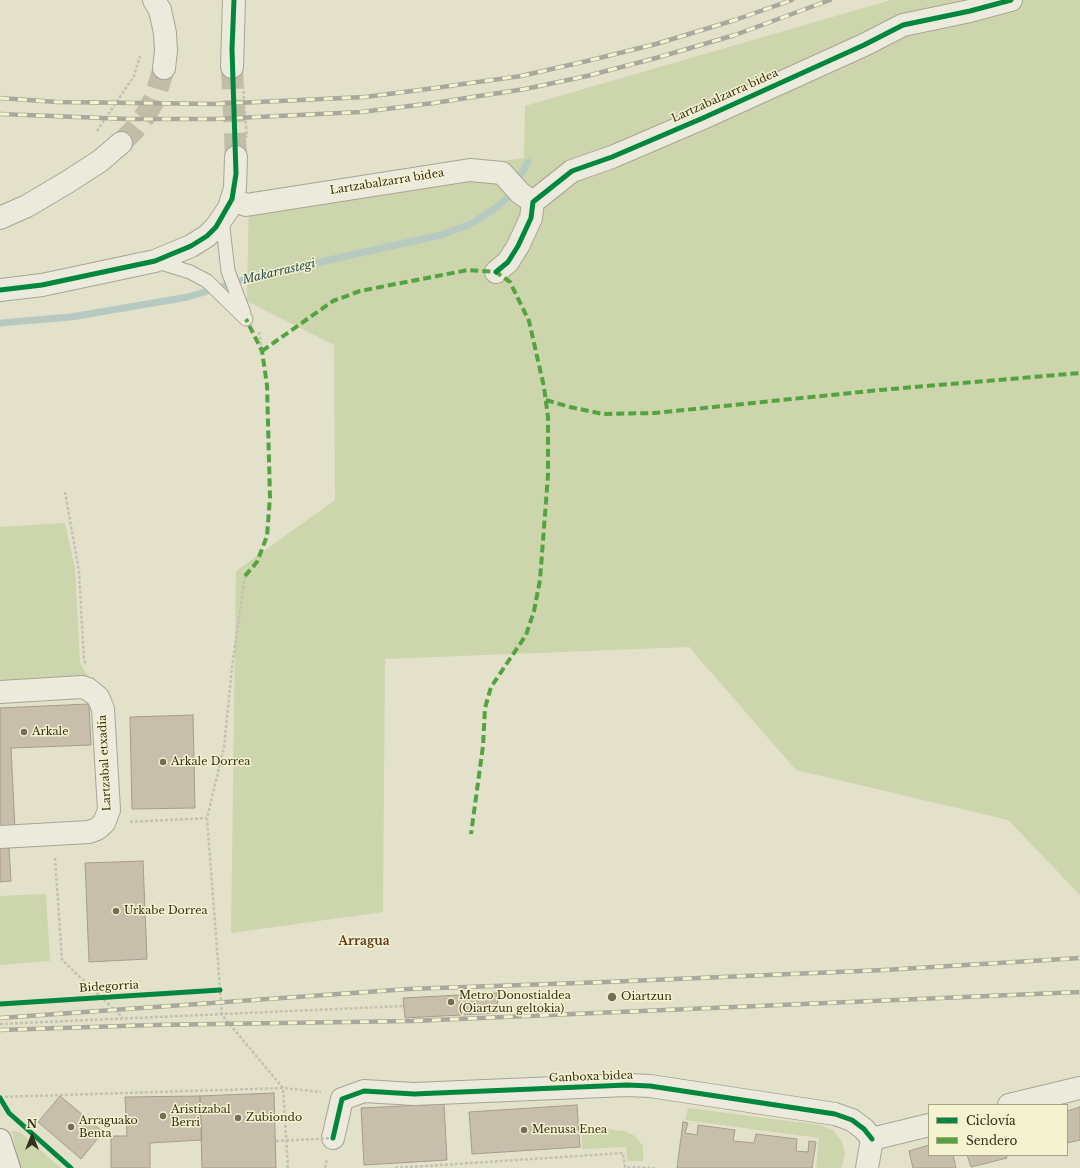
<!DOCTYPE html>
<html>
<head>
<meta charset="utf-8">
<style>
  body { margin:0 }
  #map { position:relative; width:1080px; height:1168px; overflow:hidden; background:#e4e1ca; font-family:"Libre Baskerville",serif }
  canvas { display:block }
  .legend { position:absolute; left:928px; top:1104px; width:140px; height:52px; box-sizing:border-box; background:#f5f2cf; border:1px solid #a9a487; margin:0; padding:5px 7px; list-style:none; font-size:12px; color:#362e1c }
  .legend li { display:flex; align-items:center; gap:8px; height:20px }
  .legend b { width:20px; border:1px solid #a9a487 }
  .north { position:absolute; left:12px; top:1116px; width:40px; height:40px; -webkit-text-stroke:3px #f5f2cf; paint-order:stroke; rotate:0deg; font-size:11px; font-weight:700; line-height:16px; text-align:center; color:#362e1c }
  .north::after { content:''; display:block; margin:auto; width:14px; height:18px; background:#362e1c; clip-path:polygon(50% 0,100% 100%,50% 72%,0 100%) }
</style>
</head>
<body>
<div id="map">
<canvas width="1080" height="1168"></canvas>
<ul class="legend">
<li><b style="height:5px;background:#00873e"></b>Ciclovía</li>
<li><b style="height:5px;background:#53a441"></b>Sendero</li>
</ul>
<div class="north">N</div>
</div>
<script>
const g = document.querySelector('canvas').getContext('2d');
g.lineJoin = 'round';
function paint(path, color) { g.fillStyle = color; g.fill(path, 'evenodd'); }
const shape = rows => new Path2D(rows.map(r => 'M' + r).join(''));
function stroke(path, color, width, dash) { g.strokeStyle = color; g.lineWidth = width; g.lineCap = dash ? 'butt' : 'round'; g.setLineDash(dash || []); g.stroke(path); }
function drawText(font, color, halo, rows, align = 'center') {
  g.font = font + ' "Libre Baskerville",serif'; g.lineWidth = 3; g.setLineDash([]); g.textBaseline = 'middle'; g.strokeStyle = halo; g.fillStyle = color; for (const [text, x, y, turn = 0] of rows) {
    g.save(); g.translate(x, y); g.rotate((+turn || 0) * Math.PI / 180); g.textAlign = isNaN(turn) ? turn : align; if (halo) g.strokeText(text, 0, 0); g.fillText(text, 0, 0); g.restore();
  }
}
const green = shape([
  [891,0,1080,0,1080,895,1008,820,796,770,689,647,385,659,383,912,231,933,236,571,335,500,334,345,247,301,249,192,524,158,525,106],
  [65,523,75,569,80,663,90,680,0,683,0,527],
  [46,894,50,961,0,965,0,896],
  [688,1108,820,1125,833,1130,842,1142,845,1155,841,1168,816,1168,819,1138,685,1120],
  [582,1127,625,1131,635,1136,643,1146,643,1161,627,1161,626,1147,582,1149],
  [12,1131,20,1132,61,1168,20,1168]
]);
const stream = shape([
  [0,323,71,317,188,297,253,277,441,235,471,224,497,207,508,197,528,162]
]);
const building = shape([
  [89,704,91,745,11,748,15,829,0,829,0,708,89,704],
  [193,715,195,808,132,809,130,717,193,715],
  [0,848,9,848,11,881,0,882,0,848],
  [143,861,147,959,89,962,85,863,143,861],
  [497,993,498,1013,405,1018,403,998,497,993],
  [274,1093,276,1168,202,1168,200,1096,274,1093],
  [60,1096,103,1132,81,1159,38,1122,60,1096],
  [200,1096,202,1140,150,1143,150,1168,111,1168,111,1136,127,1136,125,1097,200,1096],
  [444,1104,447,1160,364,1165,361,1108,444,1104],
  [577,1105,580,1147,472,1154,469,1112,577,1105],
  [1080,1107,1080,1140,1067,1143,1067,1111,1080,1107],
  [683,1122,688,1123,685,1133,697,1135,698,1125,735,1130,733,1141,754,1143,756,1134,797,1139,796,1151,808,1152,809,1141,816,1142,812,1168,677,1168,683,1122],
  [929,1145,929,1155,953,1155,956,1168,913,1168,909,1151,929,1145],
  [967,1155,1006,1155,1007,1158,971,1167,967,1155]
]);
const minorTunnel = shape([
  [232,67,236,157],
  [121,143,134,130,145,116,154,100,164,68]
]);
const path = shape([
  [243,86,247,137],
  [97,131,134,76,140,56],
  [259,332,262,351],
  [65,492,79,571,84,660,86,664],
  [245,576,232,667,224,747,207,818,222,1015,283,1088,288,1168],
  [130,822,207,818],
  [55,858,62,960,123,1018],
  [0,1024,404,1006],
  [0,1097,283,1088,321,1092],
  [325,1168,327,1159],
  [395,1168,623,1153,625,1167,655,1168]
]);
const service = shape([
  [222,219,228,271,244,313],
  [155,261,190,272,207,281,246,319]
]);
const minor = shape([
  [154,0,160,10,165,33,166,51,164,68],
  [232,67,234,0],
  [232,199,246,205,470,170,502,173,520,193,533,202],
  [0,218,27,206,66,183,100,161,121,143],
  [496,272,508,262,518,246,531,218,533,202,572,171,612,157,703,118,864,45,903,25,970,11,1011,0],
  [0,290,42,285,155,261,191,246,207,236,216,227,229,208,235,188,236,157],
  [0,692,82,687,88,689,98,697,103,709,109,810,104,823,97,829,89,832,0,837],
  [1009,1105,1080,1088],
  [333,1138,342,1099,364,1091,414,1094,627,1085,650,1086,835,1114,852,1120,864,1129,872,1139],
  [867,1168,872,1139,929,1125]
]);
const secondary = shape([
  [0,1140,9,1168]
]);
const rail = shape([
  [0,98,57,102,215,104,365,97,435,88,521,76,587,61,656,44,735,20,792,0],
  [0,114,128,119,215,119,361,112,434,103,525,89,587,76,656,58,735,35,830,0],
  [0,1018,409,989,606,982,884,970,1080,958],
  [0,1030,153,1025,412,1021,1080,992]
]);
const pathBridge = shape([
  [276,1141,333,1138]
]);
const quiet = shape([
  [262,351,333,301,360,291,468,270,496,272,510,282,529,321,544,387,548,417,548,475,540,580,534,611,526,635,491,687,485,708,483,746,471,834],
  [546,400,570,407,603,414,655,413,880,390,1080,373],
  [245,576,257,562,267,536,270,497,267,385,262,351,246,319]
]);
const cycleway = shape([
  [496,272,508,262,518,246,531,218,533,202,572,171,612,157,703,118,864,45,903,25,970,11,1011,0],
  [0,290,42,285,155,261,191,246,207,236,216,227,232,199,236,174,232,49,234,0],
  [0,1004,220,990],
  [0,1098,9,1113,71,1168],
  [333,1138,342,1099,364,1091,414,1094,627,1085,650,1086,835,1114,852,1120,864,1129,872,1139]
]);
const markers = [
  [24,732,4,"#736d59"],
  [163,762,4,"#736d59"],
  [116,911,4,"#736d59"],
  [612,997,5,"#736d59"],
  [451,1002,4,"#736d59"],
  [163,1116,4,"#736d59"],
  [238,1118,4,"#736d59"],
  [71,1127,4,"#736d59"],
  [524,1130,4,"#736d59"]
];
const streetNames = [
  ["Lartzabalzarra bidea",725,96,-24],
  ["Lartzabalzarra bidea",387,182,-9],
  ["Lartzabal etxadia",105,763,-93],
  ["Bidegorria",109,987,-3],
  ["Ganboxa bidea",591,1077,-2]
];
const poiNames = [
  ["Arkale",32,732],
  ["Arkale Dorrea",171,762],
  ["Urkabe Dorrea",124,911],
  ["Metro Donostialdea",459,996],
  ["(Oiartzun geltokia)",459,1009],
  ["Oiartzun",621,997],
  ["Aristizabal",171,1110],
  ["Berri",171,1123],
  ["Zubiondo",246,1118],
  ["Arraguako",79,1121],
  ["Benta",79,1134],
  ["Menusa Enea",532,1130]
];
const waterNames = [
  ["Makarrastegi",279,272,-13]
];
const neighbourhoodNames = [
  ["Arragua",364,942]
];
paint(green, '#cdd5ac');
stroke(stream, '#b6cac1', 7);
paint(building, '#c7bfab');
stroke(building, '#a49c8a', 1);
stroke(minorTunnel, '#c1bda7', 22, [22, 11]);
stroke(service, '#a8a494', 15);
stroke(minor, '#a8a494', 24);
stroke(secondary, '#989484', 24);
stroke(path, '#c4c1b3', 2.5, [3, 2]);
stroke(service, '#eceadc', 13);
stroke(minor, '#eceadc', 22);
stroke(secondary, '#eceadc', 22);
stroke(rail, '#aaa89d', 4.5);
stroke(rail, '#f5f2cf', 3, [9]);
stroke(pathBridge, '#c4c1b3', 2.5, [3, 2]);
stroke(quiet, '#53a441', 4, [8, 4]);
stroke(cycleway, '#00873e', 5);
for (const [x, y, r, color] of markers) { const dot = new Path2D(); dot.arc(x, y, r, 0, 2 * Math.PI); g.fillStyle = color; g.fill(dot); stroke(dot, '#f5f2cf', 1.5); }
drawText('11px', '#362e1c', '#f5f2cf', streetNames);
drawText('11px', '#362e1c', '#f5f2cf', poiNames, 'left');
drawText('italic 12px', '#2b5056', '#f5f2cf', waterNames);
drawText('bold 12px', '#63391c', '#f5f2cf', neighbourhoodNames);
</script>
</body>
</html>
